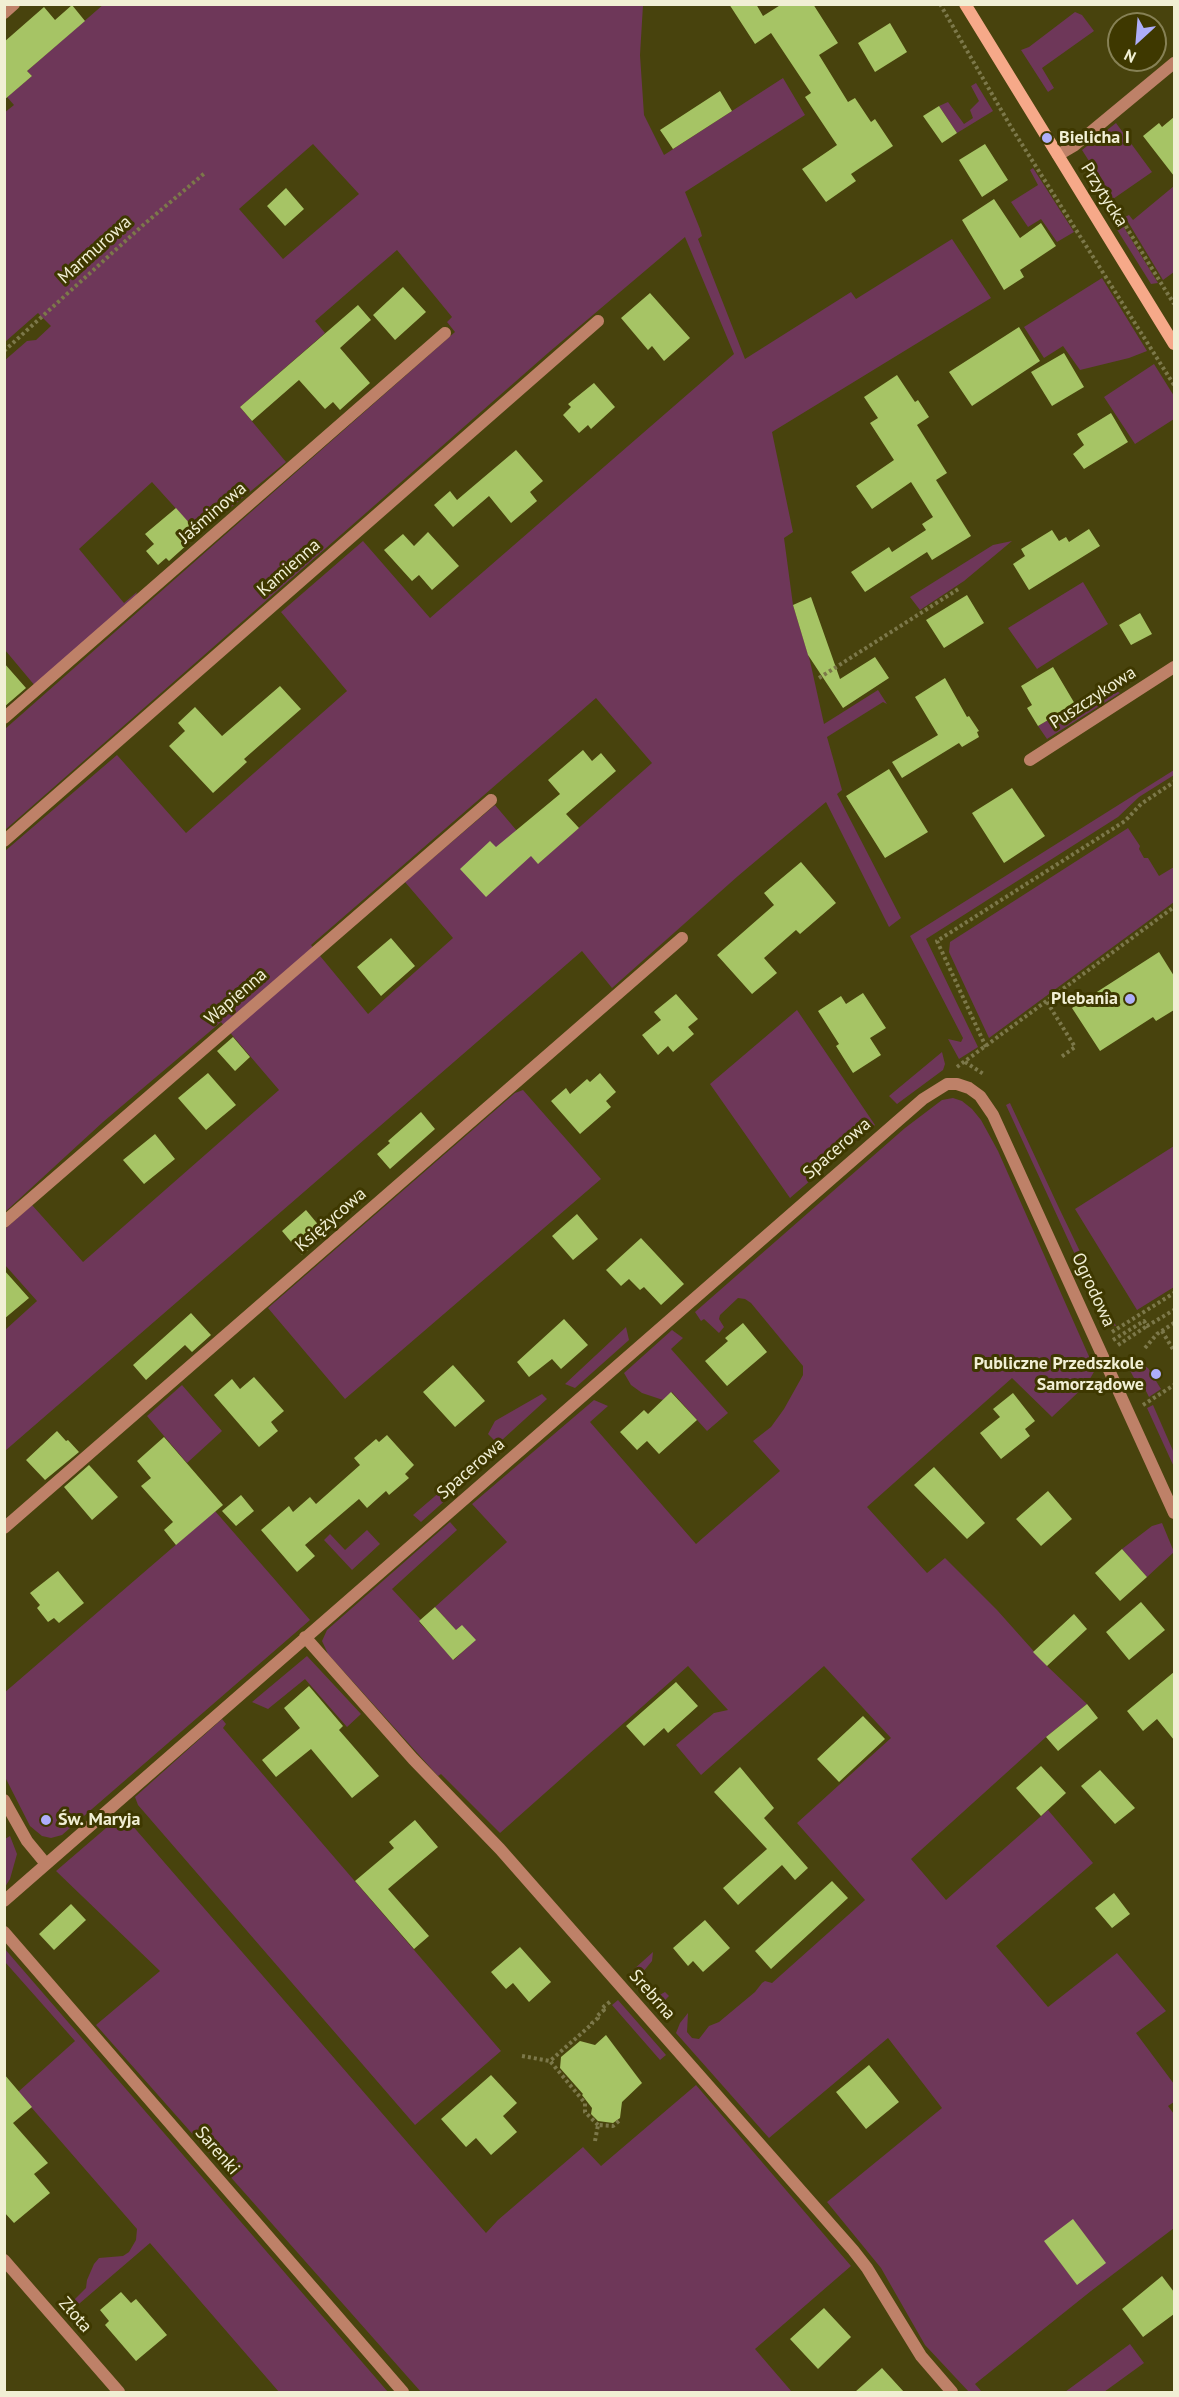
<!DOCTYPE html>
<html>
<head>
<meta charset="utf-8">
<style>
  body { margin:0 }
  #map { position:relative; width:1179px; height:2397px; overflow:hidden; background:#48430d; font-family:"PT Sans",sans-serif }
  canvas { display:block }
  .frame { position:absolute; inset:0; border:6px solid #f1efd4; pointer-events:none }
  .north { position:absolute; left:1107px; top:12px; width:60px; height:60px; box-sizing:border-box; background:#3e3800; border:2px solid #868155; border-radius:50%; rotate:206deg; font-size:16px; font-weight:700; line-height:24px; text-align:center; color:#f1efd4 }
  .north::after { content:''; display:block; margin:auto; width:21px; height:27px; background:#aeaefa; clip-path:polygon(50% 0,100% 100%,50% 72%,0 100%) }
</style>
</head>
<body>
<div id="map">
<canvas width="1179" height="2397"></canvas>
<div class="frame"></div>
<div class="north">N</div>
</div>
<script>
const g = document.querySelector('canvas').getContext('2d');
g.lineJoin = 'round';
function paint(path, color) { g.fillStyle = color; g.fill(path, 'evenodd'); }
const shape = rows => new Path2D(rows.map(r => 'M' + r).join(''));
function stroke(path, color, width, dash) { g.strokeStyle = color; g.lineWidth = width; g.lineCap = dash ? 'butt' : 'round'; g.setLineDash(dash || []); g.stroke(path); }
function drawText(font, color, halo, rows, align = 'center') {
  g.font = font + ' "PT Sans",sans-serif'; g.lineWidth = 6; g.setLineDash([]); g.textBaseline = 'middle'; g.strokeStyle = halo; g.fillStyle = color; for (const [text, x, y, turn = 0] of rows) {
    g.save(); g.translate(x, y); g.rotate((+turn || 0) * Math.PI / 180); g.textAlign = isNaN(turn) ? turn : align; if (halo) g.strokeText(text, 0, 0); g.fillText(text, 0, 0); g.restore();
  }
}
const green = shape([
  [104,4,643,5,640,55,644,115,664,155,783,78,805,115,685,192,700,229,702,236,698,239,745,359,851,292,856,299,952,239,991,298,772,432,793,532,784,538,793,605,810,661,824,724,878,690,887,704,883,702,827,737,842,790,837,794,901,918,889,927,826,802,738,876,612,988,582,951,5,1451,5,1330,37,1301,5,1265,5,1229,32,1205,83,1262,279,1090,221,1022,103,1122,5,1212,5,851,117,755,186,833,347,691,281,612,363,541,430,618,734,354,685,237,548,353,5,830,5,729,455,332,447,322,452,317,397,250,315,321,325,333,240,407,286,462,199,534,152,482,79,549,124,603,137,592,135,597,36,687,5,650,4,361,27,341,36,340,51,326,38,313,5,342,4,113,14,105,7,97,32,76,27,71],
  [313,144,359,194,283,259,239,209],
  [596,698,652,763,539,863,517,831,495,805,405,882,453,938,368,1014,311,945],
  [1075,12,1082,15,1094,31,1042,68,1054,88,1048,92,1021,50,1029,47],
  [976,83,993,111,957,133,939,106,948,102,964,124,973,118,970,110,979,101,971,86],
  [1116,123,1152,172,1113,199,1082,150],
  [1033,168,1074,232,1057,242,1041,219,1028,227,1011,202,1038,185,1030,170],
  [1174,186,1174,272,1163,280,1125,217,1129,215,1133,220],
  [1120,221,1158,283,1151,284,1116,228],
  [1102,278,1147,351,1129,358,1080,370,1063,346,1044,358,1024,327],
  [1154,364,1174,396,1174,419,1135,444,1104,397],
  [1012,541,964,581,920,610,910,597,993,545],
  [1083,582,1108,624,1037,669,1008,628],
  [1111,688,1120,693,1047,739,1038,726,1075,704,1078,706],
  [1174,770,1174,775,1139,797,1118,817,926,939,978,1047,959,1059,948,1039,961,1042,963,1038,910,936],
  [1128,828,1140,846,1139,849,1144,858,1148,858,1159,876,1174,867,1174,902,989,1038,949,952,950,942],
  [797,1010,875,1125,790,1198,710,1084],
  [942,1052,945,1064,943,1070,897,1104,889,1096],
  [523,1090,601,1179,345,1399,268,1308,515,1093],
  [953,1098,962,1101,972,1109,981,1120,998,1151,1095,1370,1087,1384,1052,1417,1012,1378,867,1507,927,1573,945,1558,997,1610,1047,1666,1087,1704,1046,1737,911,1859,946,1900,1048,1810,1093,1863,996,1946,1048,2007,1117,1953,1166,2011,1136,2033,1174,2084,1174,2102,1168,2106,1174,2114,1174,2228,1091,2291,975,2384,982,2392,969,2392,925,2345,881,2268,827,2202,942,2108,888,2038,769,2138,676,2033,680,2023,688,2013,687,2032,692,2038,699,2039,709,2026,719,2022,755,1992,762,1983,765,1981,772,1983,865,1900,797,1823,891,1738,824,1666,701,1775,676,1745,714,1713,728,1710,688,1666,500,1833,441,1774,438,1776,328,1654,322,1641,327,1630,450,1522,457,1530,392,1589,421,1620,419,1622,454,1660,475,1640,456,1630,435,1607,507,1542,472,1504,594,1400,608,1406,590,1422,696,1544,780,1471,753,1441,771,1427,784,1409,803,1375,803,1366,751,1303,745,1299,738,1298,720,1315,719,1319,724,1327,719,1333,704,1319,701,1321,695,1312,905,1128,942,1100],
  [1010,1103,1059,1208,1116,1326,1107,1324,1006,1105],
  [1174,1146,1174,1287,1137,1310,1075,1209],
  [626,1327,629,1340,575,1388,565,1384],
  [672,1330,683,1338,671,1349,728,1413,707,1431,672,1392,663,1400,642,1393,631,1385,624,1373],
  [1137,1362,1148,1368,1161,1389,1149,1397,1143,1385,1139,1387,1128,1367],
  [182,1385,222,1431,187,1463,147,1416],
  [542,1394,547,1399,502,1440,494,1440,488,1434,495,1421],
  [1153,1405,1174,1453,1174,1467,1147,1408],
  [478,1454,486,1464,421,1522,413,1515,477,1460],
  [215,1511,310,1620,62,1835,51,1838,42,1836,30,1826,5,1777,4,1693],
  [1162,1523,1174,1552,1147,1577,1122,1549,1152,1526],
  [367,1530,380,1544,352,1570,324,1540,330,1534,345,1550],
  [307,1656,361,1714,347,1727,305,1679,268,1709,252,1702],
  [222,1719,226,1724,223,1728,501,2051,415,2125,138,1805,135,1797],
  [120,1816,131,1824,486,2233,498,2220,583,2147,601,2166,696,2085,851,2266,755,2349,792,2392,421,2392,96,2025,160,1971,56,1871],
  [10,1836,17,1854,10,1879,5,1887,5,1839],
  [4,1948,388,2392,279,2392,150,2243,66,2315,63,2311,86,2288,87,2280,94,2264,99,2258,123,2256,129,2252,136,2240,137,2229,18,2092,75,2041,5,1962],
  [653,1952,652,1961,638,1978,656,1997,665,1992,669,1996,662,2003,650,2003,630,1980,633,1970],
  [618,2000,666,2055,660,2060,612,2005],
  [1130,2344,1144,2363,1104,2392,1065,2392]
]);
const building = shape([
  [729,4,756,4,763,16,782,4,813,4,838,43,819,55,848,102,855,98,871,122,875,119,893,146,851,174,856,181,826,202,802,169,837,145,805,97,811,93,771,33,755,44],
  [72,5,85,21,27,71,32,76,4,100,4,42,44,7,55,20],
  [890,23,907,52,875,72,858,43],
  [720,91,732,111,673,149,660,130],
  [939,106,957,133,942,143,923,116],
  [1174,117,1174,176,1143,136,1159,123,1162,127],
  [985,144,1008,180,982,197,959,160],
  [286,188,304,209,285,226,267,206],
  [994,199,1020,238,1041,223,1056,246,1020,270,1024,277,1004,290,962,220],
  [403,287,426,312,395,340,373,315],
  [650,293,690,338,664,361,652,346,648,350,621,318],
  [358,305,371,320,340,348,370,383,340,410,333,402,325,409,299,380,252,421,240,407],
  [1019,327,1040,361,972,406,949,372],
  [1064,353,1084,387,1052,406,1031,372],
  [897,375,915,402,918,400,929,417,917,425,947,473,936,480,971,536,932,560,927,552,865,592,851,572,889,547,892,552,926,530,922,524,933,517,911,482,872,509,856,486,894,460,870,423,878,418,864,397],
  [594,383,615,407,591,429,588,425,579,433,563,415,571,407,568,404],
  [1111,413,1128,442,1084,469,1073,454,1084,445,1077,434],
  [516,450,543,481,530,492,537,501,511,523,489,496,453,527,434,505,450,491,457,500],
  [176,508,199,534,169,561,166,558,158,565,146,551,154,544,145,534],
  [1089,529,1100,546,1029,590,1013,564,1025,556,1021,549,1052,530,1059,541,1066,537,1069,542],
  [428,532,459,566,432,590,419,575,412,581,384,550,403,534,414,546],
  [967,595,984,623,944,648,926,620],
  [811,597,840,679,875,657,889,678,843,708,808,655,793,605],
  [1140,613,1152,634,1131,645,1119,625],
  [4,663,26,688,4,707],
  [1053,667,1075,704,1038,726,1027,708,1032,705,1021,686],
  [945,678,967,717,969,716,979,731,977,732,979,737,962,747,959,743,902,778,892,762,938,735,915,697],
  [280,686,301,709,244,759,247,762,213,793,169,746,185,731,178,723,195,707,222,736],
  [583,750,592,761,601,753,616,771,566,814,579,828,538,864,531,856,486,897,460,869,490,841,496,847,560,794,548,780],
  [889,769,928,832,885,858,846,796],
  [1012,788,1045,836,1004,863,972,813],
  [801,862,836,903,800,934,796,930,764,958,777,973,752,994,717,955,774,905,764,893],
  [391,938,415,966,381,996,357,967],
  [1159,952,1174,976,1174,1010,1156,1021,1153,1017,1100,1051,1072,1008],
  [863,993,886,1028,870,1038,881,1055,853,1073,836,1046,839,1044,818,1011,841,996,846,1004],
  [676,994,698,1019,688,1027,694,1034,673,1052,668,1046,658,1055,642,1035,661,1020,654,1012],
  [233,1037,250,1057,235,1071,217,1051],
  [208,1073,236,1105,206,1130,178,1098],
  [600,1073,616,1092,606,1101,611,1107,580,1134,551,1101,566,1088,570,1094,587,1079,590,1082],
  [421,1112,435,1129,390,1169,377,1154,390,1143,388,1141],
  [155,1134,175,1159,144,1184,123,1160],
  [306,1210,326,1234,302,1255,282,1231],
  [577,1214,598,1239,573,1260,552,1236],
  [641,1238,684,1284,661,1305,644,1287,640,1290,629,1279,621,1286,606,1270],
  [4,1270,29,1298,4,1319],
  [191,1313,211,1335,192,1352,185,1345,146,1380,133,1365],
  [564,1319,588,1345,561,1369,552,1359,529,1377,517,1362],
  [743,1323,767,1352,727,1386,705,1361,728,1341,725,1338],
  [453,1365,485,1401,455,1427,423,1392],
  [254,1377,284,1411,271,1422,278,1431,259,1447,214,1395,232,1379,240,1389],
  [671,1392,697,1420,659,1454,647,1441,637,1450,620,1432,644,1410,648,1414],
  [1013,1393,1035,1421,1025,1429,1030,1436,1001,1459,980,1433,1000,1417,993,1409],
  [57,1431,66,1441,68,1440,79,1452,45,1480,26,1460],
  [387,1435,414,1465,405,1474,409,1478,389,1495,386,1491,367,1508,359,1499,305,1545,315,1556,297,1572,261,1530,289,1506,293,1512,310,1497,316,1504,360,1465,354,1458,376,1439,379,1442],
  [164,1437,223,1505,176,1545,164,1530,173,1522,141,1486,151,1478,137,1461],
  [89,1465,118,1497,92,1520,64,1487],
  [934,1467,985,1523,967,1539,914,1485],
  [1048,1491,1072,1519,1041,1546,1016,1519],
  [241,1495,254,1511,236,1526,222,1511],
  [1122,1549,1147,1577,1120,1601,1095,1573],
  [58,1571,84,1603,59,1623,54,1618,48,1622,37,1608,40,1605,30,1593],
  [1141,1602,1165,1630,1129,1660,1106,1632],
  [435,1607,456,1630,462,1625,476,1640,453,1660,419,1621],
  [1074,1614,1087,1629,1047,1666,1033,1652],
  [1174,1672,1174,1740,1157,1719,1143,1731,1127,1711],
  [676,1682,698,1706,668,1733,664,1728,644,1746,626,1726],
  [309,1686,343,1726,339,1730,379,1776,352,1798,311,1749,276,1777,262,1760,300,1728,284,1708],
  [1087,1704,1098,1718,1058,1751,1046,1737],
  [863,1716,885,1739,839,1782,817,1759],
  [1041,1766,1066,1793,1041,1816,1016,1788],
  [740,1767,774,1808,764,1818,808,1868,795,1880,782,1865,738,1905,723,1888,767,1849,714,1792],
  [1100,1770,1135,1808,1115,1824,1081,1786],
  [415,1820,438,1847,388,1889,429,1936,414,1949,355,1881,394,1848,389,1842],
  [832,1881,848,1898,771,1969,755,1951],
  [1114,1893,1130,1914,1112,1928,1095,1908],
  [71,1904,86,1920,54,1950,39,1934],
  [705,1920,730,1948,703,1972,693,1961,688,1966,673,1948],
  [520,1947,551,1982,529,2002,513,1983,506,1989,491,1972],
  [606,2035,642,2083,622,2102,620,2118,613,2123,598,2121,591,2114,592,2108,582,2095,583,2094,560,2068,561,2057,580,2041,595,2045],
  [869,2065,899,2102,866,2129,836,2092],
  [4,2074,32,2107,13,2123,48,2163,34,2174,50,2193,14,2223,4,2212],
  [491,2075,517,2103,503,2116,517,2132,491,2155,476,2138,466,2147,441,2119],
  [1073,2219,1106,2263,1077,2285,1044,2241],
  [1162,2276,1174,2292,1174,2314,1143,2337,1122,2309],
  [121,2292,131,2303,136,2299,167,2335,136,2361,105,2325,109,2321,100,2310],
  [824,2308,851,2337,818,2369,790,2339],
  [882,2368,904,2392,855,2392]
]);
const path = shape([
  [940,4,1011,127,1174,385],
  [1094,175,1174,304],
  [4,351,142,226,206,172],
  [819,678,960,588],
  [1047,1002,1075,1047,1061,1057],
  [986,1047,937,941,1111,830,1125,821,1141,804,1174,782],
  [965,1062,985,1075],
  [957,1067,1174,907],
  [1162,1331,1174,1351],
  [1112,1332,1174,1293],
  [1113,1340,1144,1321,1147,1326,1174,1310],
  [1118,1345,1147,1326],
  [1145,1348,1157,1334,1174,1323],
  [1143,1405,1174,1385],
  [522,2056,550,2061],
  [598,2125,585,2112,585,2103,550,2061,592,2024,592,2023,598,2018,597,2016,604,2010,602,2008,611,2001],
  [595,2141,598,2125,613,2126,620,2120]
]);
const lane = shape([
  [1030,760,1174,667]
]);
const street = shape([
  [4,13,14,4],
  [1058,155,1075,145,1174,63],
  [4,718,445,333],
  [4,841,598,321],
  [4,1222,491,800],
  [4,1528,682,938],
  [305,1637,413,1759,500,1849,853,2250,867,2268,921,2356,952,2392],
  [4,1800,27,1841,46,1864],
  [4,1901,923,1099,947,1084,957,1084,969,1088,980,1096,993,1115,1174,1513],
  [4,1932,403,2392],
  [4,2260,119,2392]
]);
const secondary = shape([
  [965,4,1174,344]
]);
const markers = [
  [1047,138,6,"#aeaefa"],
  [1130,999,6,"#aeaefa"],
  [1156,1374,6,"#aeaefa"],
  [46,1820,6,"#aeaefa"]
];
const poiNames = [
  ["Bielicha I",1059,138],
  ["Plebania",1118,999,"right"],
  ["Publiczne Przedszkole",1144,1364,"right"],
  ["Samorządowe",1144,1385,"right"],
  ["Św. Maryja",58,1820]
];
const streetNames = [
  ["Przytycka",1104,195,58],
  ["Marmurowa",95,250,-42],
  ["Jaśminowa",213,513,-41],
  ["Kamienna",289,568,-41],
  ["Puszczykowa",1093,698,-33],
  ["Wapienna",236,997,-41],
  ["Spacerowa",837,1149,-41],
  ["Księżycowa",331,1220,-41],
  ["Ogrodowa",1093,1290,65],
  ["Spacerowa",471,1469,-41],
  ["Srebrna",652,1995,49],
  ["Sarenki",217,2151,49],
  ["Złota",75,2315,49]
];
paint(green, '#6e3759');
paint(building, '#a6c465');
stroke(path, '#7c784a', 4, [3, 3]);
stroke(lane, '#be8168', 12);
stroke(street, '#be8168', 12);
stroke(secondary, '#f6a989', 12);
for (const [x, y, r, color] of markers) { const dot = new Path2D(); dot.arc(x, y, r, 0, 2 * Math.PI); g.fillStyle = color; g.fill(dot); stroke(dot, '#3e3800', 2); }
drawText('bold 18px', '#f1efd4', '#3e3800', poiNames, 'left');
drawText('18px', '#f1efd4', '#3e3800', streetNames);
</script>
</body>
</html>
